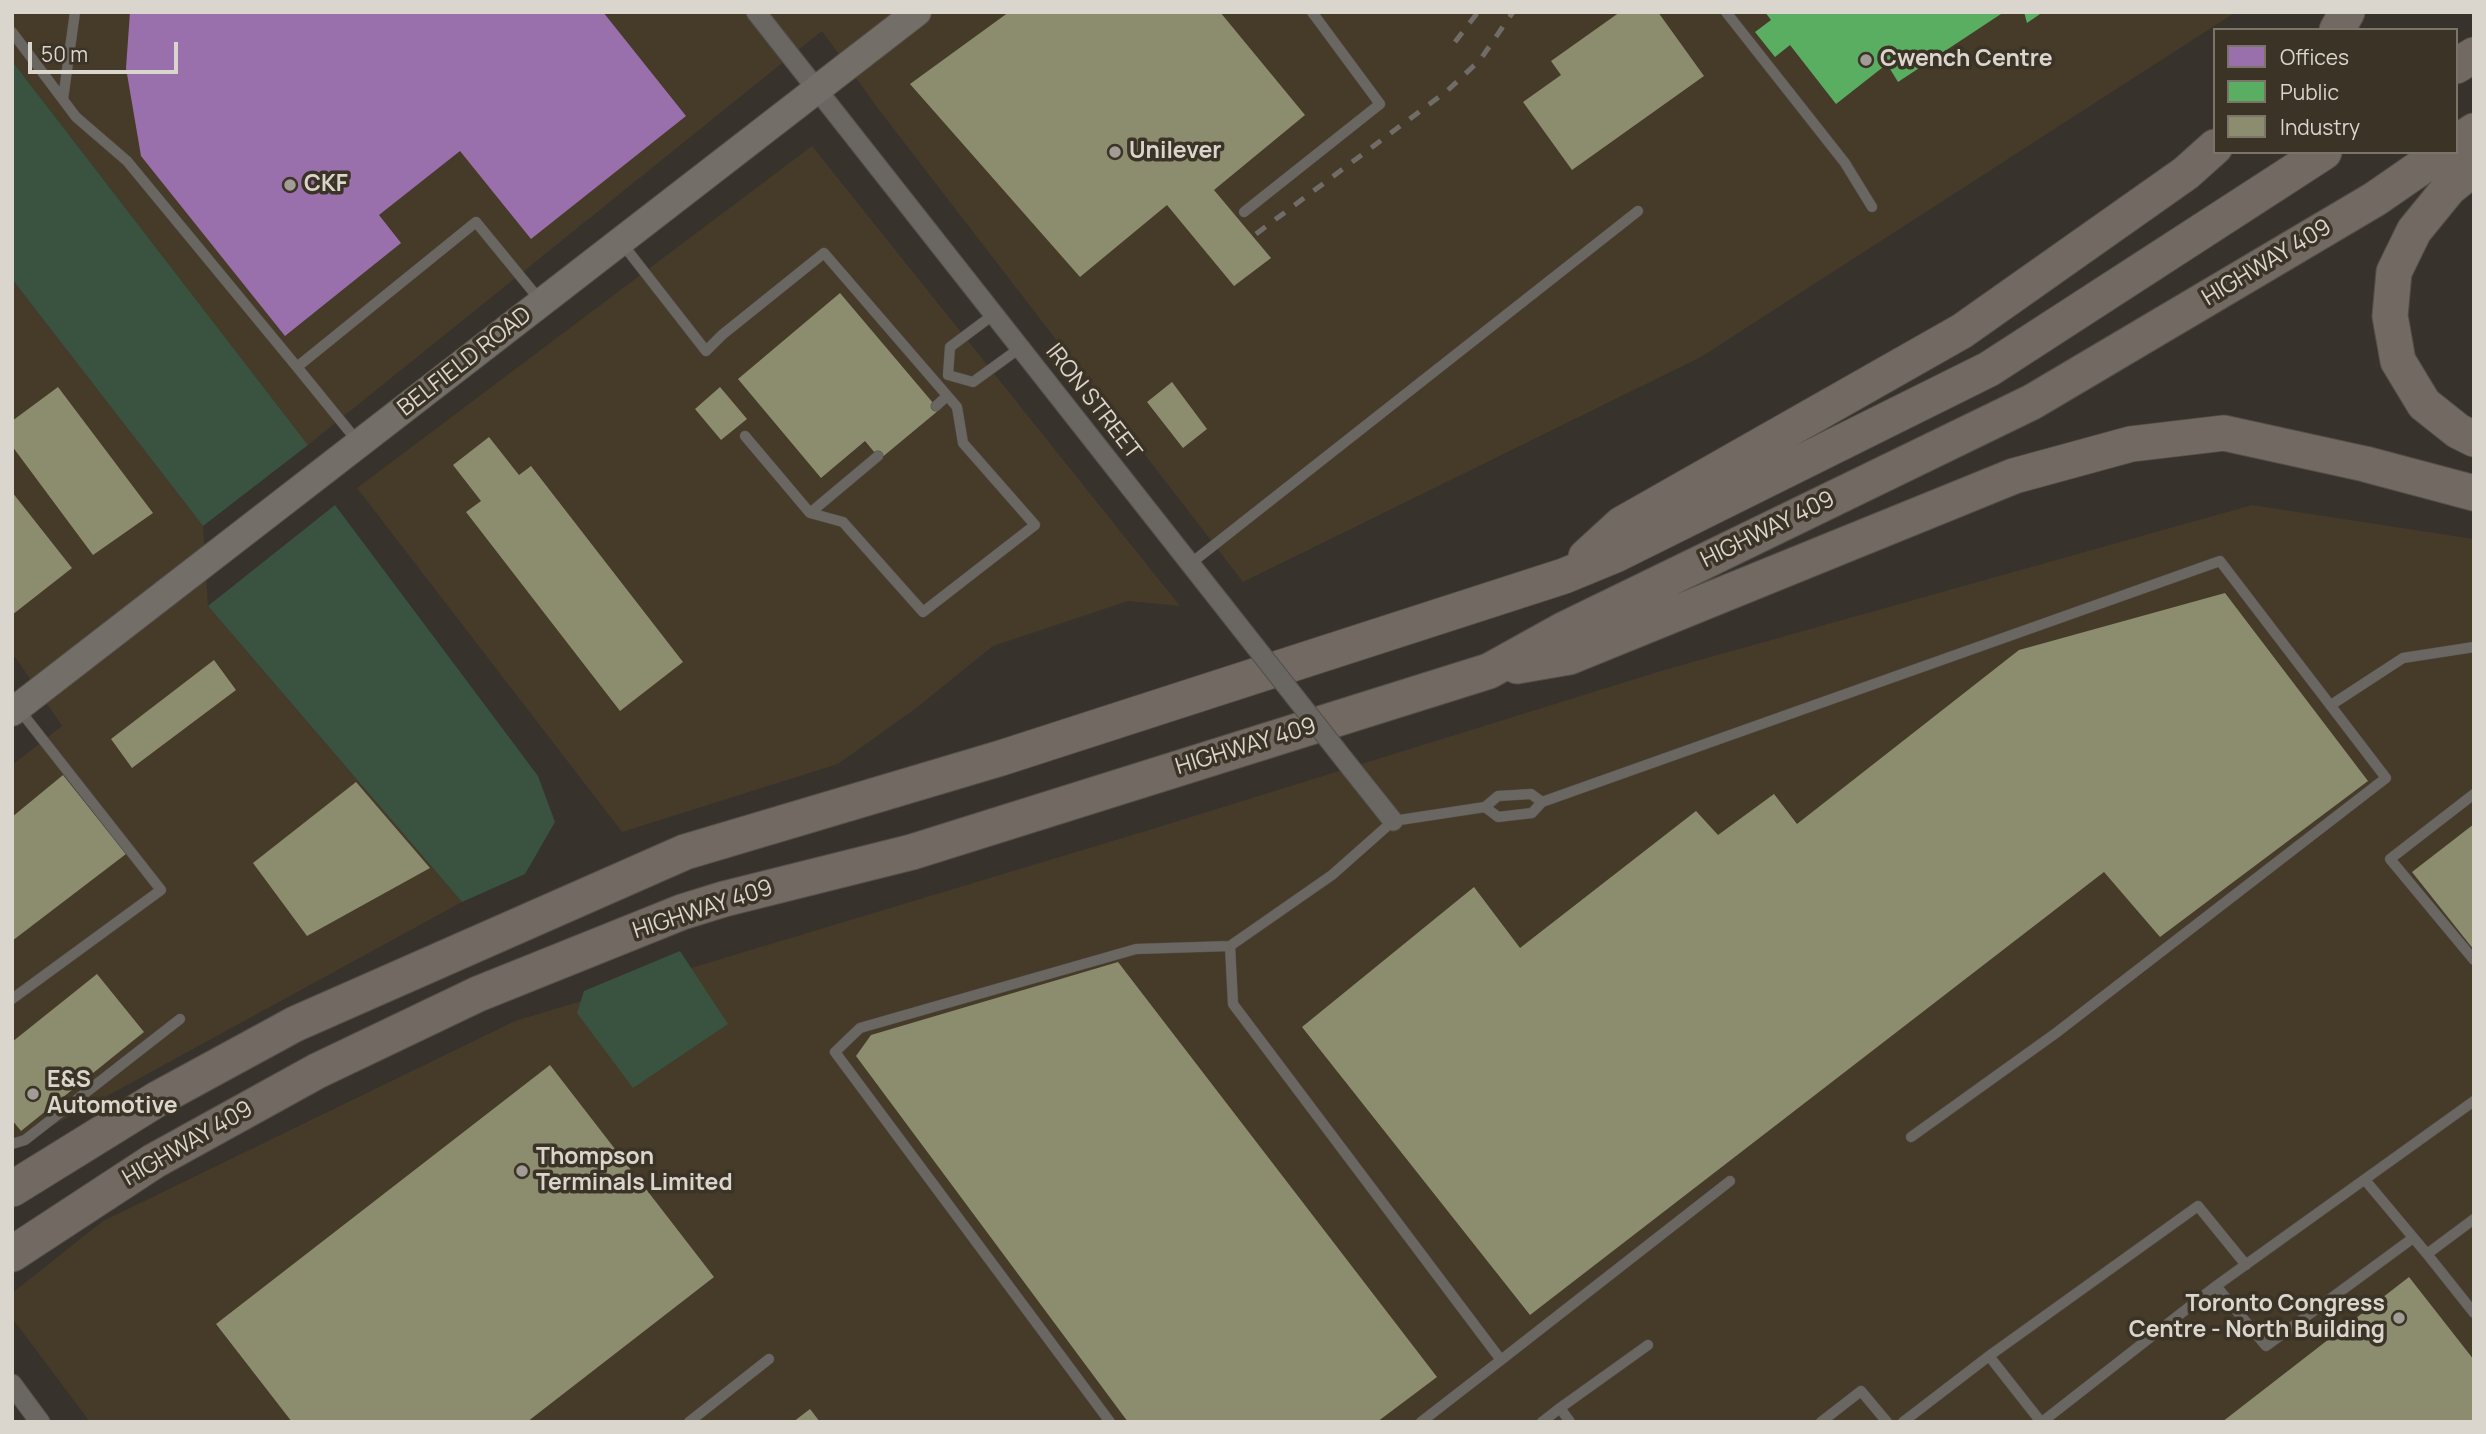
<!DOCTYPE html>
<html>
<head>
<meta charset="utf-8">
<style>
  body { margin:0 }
  #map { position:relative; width:2486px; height:1434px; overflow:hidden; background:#37322c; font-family:Manrope,sans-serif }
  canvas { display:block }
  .frame { position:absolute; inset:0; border:14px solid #dad5cd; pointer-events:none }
  .legend { position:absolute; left:2213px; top:28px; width:245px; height:126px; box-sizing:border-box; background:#3c3327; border:2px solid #7b7469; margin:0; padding:9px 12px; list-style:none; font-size:21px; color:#dad5cd }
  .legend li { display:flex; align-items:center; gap:14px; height:35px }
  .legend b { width:35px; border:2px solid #7b7469 }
  .scale { position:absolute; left:28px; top:42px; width:150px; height:32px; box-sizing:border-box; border:4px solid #dad5cd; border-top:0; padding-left:9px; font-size:21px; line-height:24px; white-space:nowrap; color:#dad5cd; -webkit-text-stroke:5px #3c3327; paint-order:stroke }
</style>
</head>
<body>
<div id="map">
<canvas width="2486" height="1434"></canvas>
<div class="frame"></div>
<ul class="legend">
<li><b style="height:19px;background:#9970ab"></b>Offices</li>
<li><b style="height:19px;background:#5aae61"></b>Public</li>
<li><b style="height:19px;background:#8c8c6e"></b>Industry</li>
</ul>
<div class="scale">50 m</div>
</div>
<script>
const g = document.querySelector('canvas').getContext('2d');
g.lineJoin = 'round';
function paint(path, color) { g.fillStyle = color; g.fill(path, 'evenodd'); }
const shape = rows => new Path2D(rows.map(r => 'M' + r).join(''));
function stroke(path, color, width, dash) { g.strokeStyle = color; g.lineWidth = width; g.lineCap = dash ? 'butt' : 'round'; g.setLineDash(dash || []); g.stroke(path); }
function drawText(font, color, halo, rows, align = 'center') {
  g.font = font + ' Manrope,sans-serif'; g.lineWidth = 7; g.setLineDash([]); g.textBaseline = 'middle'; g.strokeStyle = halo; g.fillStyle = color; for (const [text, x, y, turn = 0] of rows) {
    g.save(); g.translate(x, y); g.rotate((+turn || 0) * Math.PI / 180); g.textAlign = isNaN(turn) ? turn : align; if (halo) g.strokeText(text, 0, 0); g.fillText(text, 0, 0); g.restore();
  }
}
const built = shape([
  [12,12,2236,12,1701,357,1243,582,879,110,822,31,308,445,12,61],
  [812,146,1180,606,1128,601,993,646,915,709,838,764,622,832,357,488],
  [12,279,203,526,208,606,462,902,12,1148,12,765,62,726,15,657,12,658],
  [2252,505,2474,539,2474,1422,90,1422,12,1318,12,1293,103,1221,515,1021,1149,830,1664,670]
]);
const green = shape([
  [12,61,308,445,203,526,12,279],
  [335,505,538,776,555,822,525,874,462,902,208,606],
  [680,951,728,1024,633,1088,577,1013,584,991]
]);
const offices = shape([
  [130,12,603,12,686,116,531,239,460,151,379,215,401,243,285,336,141,156,126,68]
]);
const public = shape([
  [1765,12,2004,12,1898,82,1887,64,1836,104,1790,45,1775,57,1755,32,1771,20],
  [2024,12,2043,12,2027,23]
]);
const industry = shape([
  [1009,12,1220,12,1305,115,1214,190,1271,258,1234,286,1167,205,1080,277,910,84],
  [1620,12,1658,12,1704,76,1572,170,1523,102,1561,75,1551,61],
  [840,293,939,410,880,459,865,441,821,478,738,379],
  [1172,382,1207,429,1183,448,1147,402],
  [58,387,153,513,93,555,12,446,12,421],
  [720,387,747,419,721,440,695,409],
  [489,437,519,475,531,466,683,662,620,711,466,512,481,501,453,465],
  [12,492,72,568,12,615],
  [2225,593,2368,781,2160,937,2104,872,1530,1315,1302,1027,1474,887,1520,948,1696,811,1718,835,1774,794,1797,824,2019,650],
  [214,660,236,690,132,768,111,739],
  [63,775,126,854,12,941,12,817],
  [356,782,430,868,307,936,253,863],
  [2474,824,2474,950,2412,872],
  [1118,962,1437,1377,1377,1422,1128,1422,856,1056,871,1035],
  [97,974,144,1032,21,1131,12,1120,12,1042],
  [550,1065,714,1277,527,1422,292,1422,216,1324],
  [2409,1277,2474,1360,2474,1422,2222,1422],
  [810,1409,820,1422,793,1422]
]);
const lane = shape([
  [1726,12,1845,163,1872,207],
  [12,32,76,117,127,161,297,367],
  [63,99,75,12],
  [1244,212,1380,104,1312,12],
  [621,242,706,351,722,335,824,253,957,407,963,443,1035,525,923,612,843,522,810,513,745,436],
  [948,375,973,382,1020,348],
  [948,375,950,347,993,315],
  [936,406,947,396],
  [358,442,297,367,476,222,539,299],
  [810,513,878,456],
  [1190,564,1638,211],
  [2331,705,2403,658,2474,647],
  [2474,794,2390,859,2474,960],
  [1542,802,1531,794,1498,796,1485,807,1393,821,1332,875,1230,946,1233,1004,1501,1360,1730,1181],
  [1485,807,1498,817,1532,813,1542,802,2220,561,2386,778,2056,1033,1911,1137],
  [12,999,161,890,18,708],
  [12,1144,25,1140,180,1019],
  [2365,1180,2427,1254],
  [2474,1219,2427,1254,2474,1313],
  [2216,1286,2266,1346,2413,1238],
  [1989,1356,2041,1422],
  [1560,1408,1648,1345],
  [689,1422,769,1359],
  [1110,1422,835,1052,860,1028,1136,949,1230,946],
  [1421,1422,1501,1360],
  [1542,1422,1560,1408,1570,1422],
  [1821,1422,1861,1391,1887,1422],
  [1903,1422,1989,1356,2198,1206,2246,1265],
  [2042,1422,2216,1286,2474,1101]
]);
const street = shape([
  [756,12,1221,603],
  [1350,767,1393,821],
  [12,1384,40,1422]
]);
const secondary = shape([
  [12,712,917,12]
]);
const highway = shape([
  [2337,30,2347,12],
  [2456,66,2474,55],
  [2456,143,2474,131],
  [2474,168,2449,188,2414,231,2394,272,2390,316,2398,361,2424,404,2458,431,2474,439],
  [1586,557,1622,524,1962,331,2186,173,2215,147],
  [1517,666,1569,657,2014,476,2131,444,2224,433,2365,464,2474,493],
  [12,1189,159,1098,295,1024,685,852,1001,758,1564,576,1615,555,1989,369,2324,152],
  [12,1254,154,1161,317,1071,478,994,682,912,724,899,912,852,1489,671,1563,630,2032,402,2375,199,2443,152]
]);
const rail = shape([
  [1455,42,1478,12],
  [1256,234,1447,91,1480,60,1513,12]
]);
const streetBridge = shape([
  [1221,603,1350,767]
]);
const markers = [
  [1866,60,7,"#a19c95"],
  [1115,152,7,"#a19c95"],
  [290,185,7,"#a19c95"],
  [33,1094,7,"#a19c95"],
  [522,1171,7,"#a19c95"],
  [2399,1318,7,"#a19c95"]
];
const poiNames = [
  ["Cwench Centre",1880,60],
  ["Unilever",1129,152],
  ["CKF",304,185],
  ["E&S",47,1081],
  ["Automotive",47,1107],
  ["Thompson",536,1158],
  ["Terminals Limited",536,1184],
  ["Toronto Congress",2385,1305,"right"],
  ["Centre - North Building",2385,1331,"right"]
];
const streetNames = [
  ["HIGHWAY 409",2267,263,-31],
  ["BELFIELD ROAD",465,362,-38],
  ["IRON STREET",1093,402,52],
  ["HIGHWAY 409",1768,530,-26],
  ["HIGHWAY 409",1246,747,-17],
  ["HIGHWAY 409",703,910,-18],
  ["HIGHWAY 409",188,1144,-30]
];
paint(built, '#463a29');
paint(green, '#3a5240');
paint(offices, '#9970ab');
paint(public, '#5aae61');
paint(industry, '#8c8c6e');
stroke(lane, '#534f4a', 11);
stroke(street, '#534f4a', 21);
stroke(secondary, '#534f4a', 30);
stroke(highway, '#534f4a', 37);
stroke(lane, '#6a6661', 10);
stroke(street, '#6a6661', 19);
stroke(secondary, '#736e68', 28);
stroke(highway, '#726963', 35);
stroke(rail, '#706d68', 5, [12, 12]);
stroke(streetBridge, '#534f4a', 21, []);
stroke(streetBridge, '#6a6661', 19);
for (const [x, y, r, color] of markers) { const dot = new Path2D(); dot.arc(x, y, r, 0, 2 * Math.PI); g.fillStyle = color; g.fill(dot); stroke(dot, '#3c3327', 2.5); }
drawText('bold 23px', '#dad5cd', '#3c3327', poiNames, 'left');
drawText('23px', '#dad5cd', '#3c3327', streetNames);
</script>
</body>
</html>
